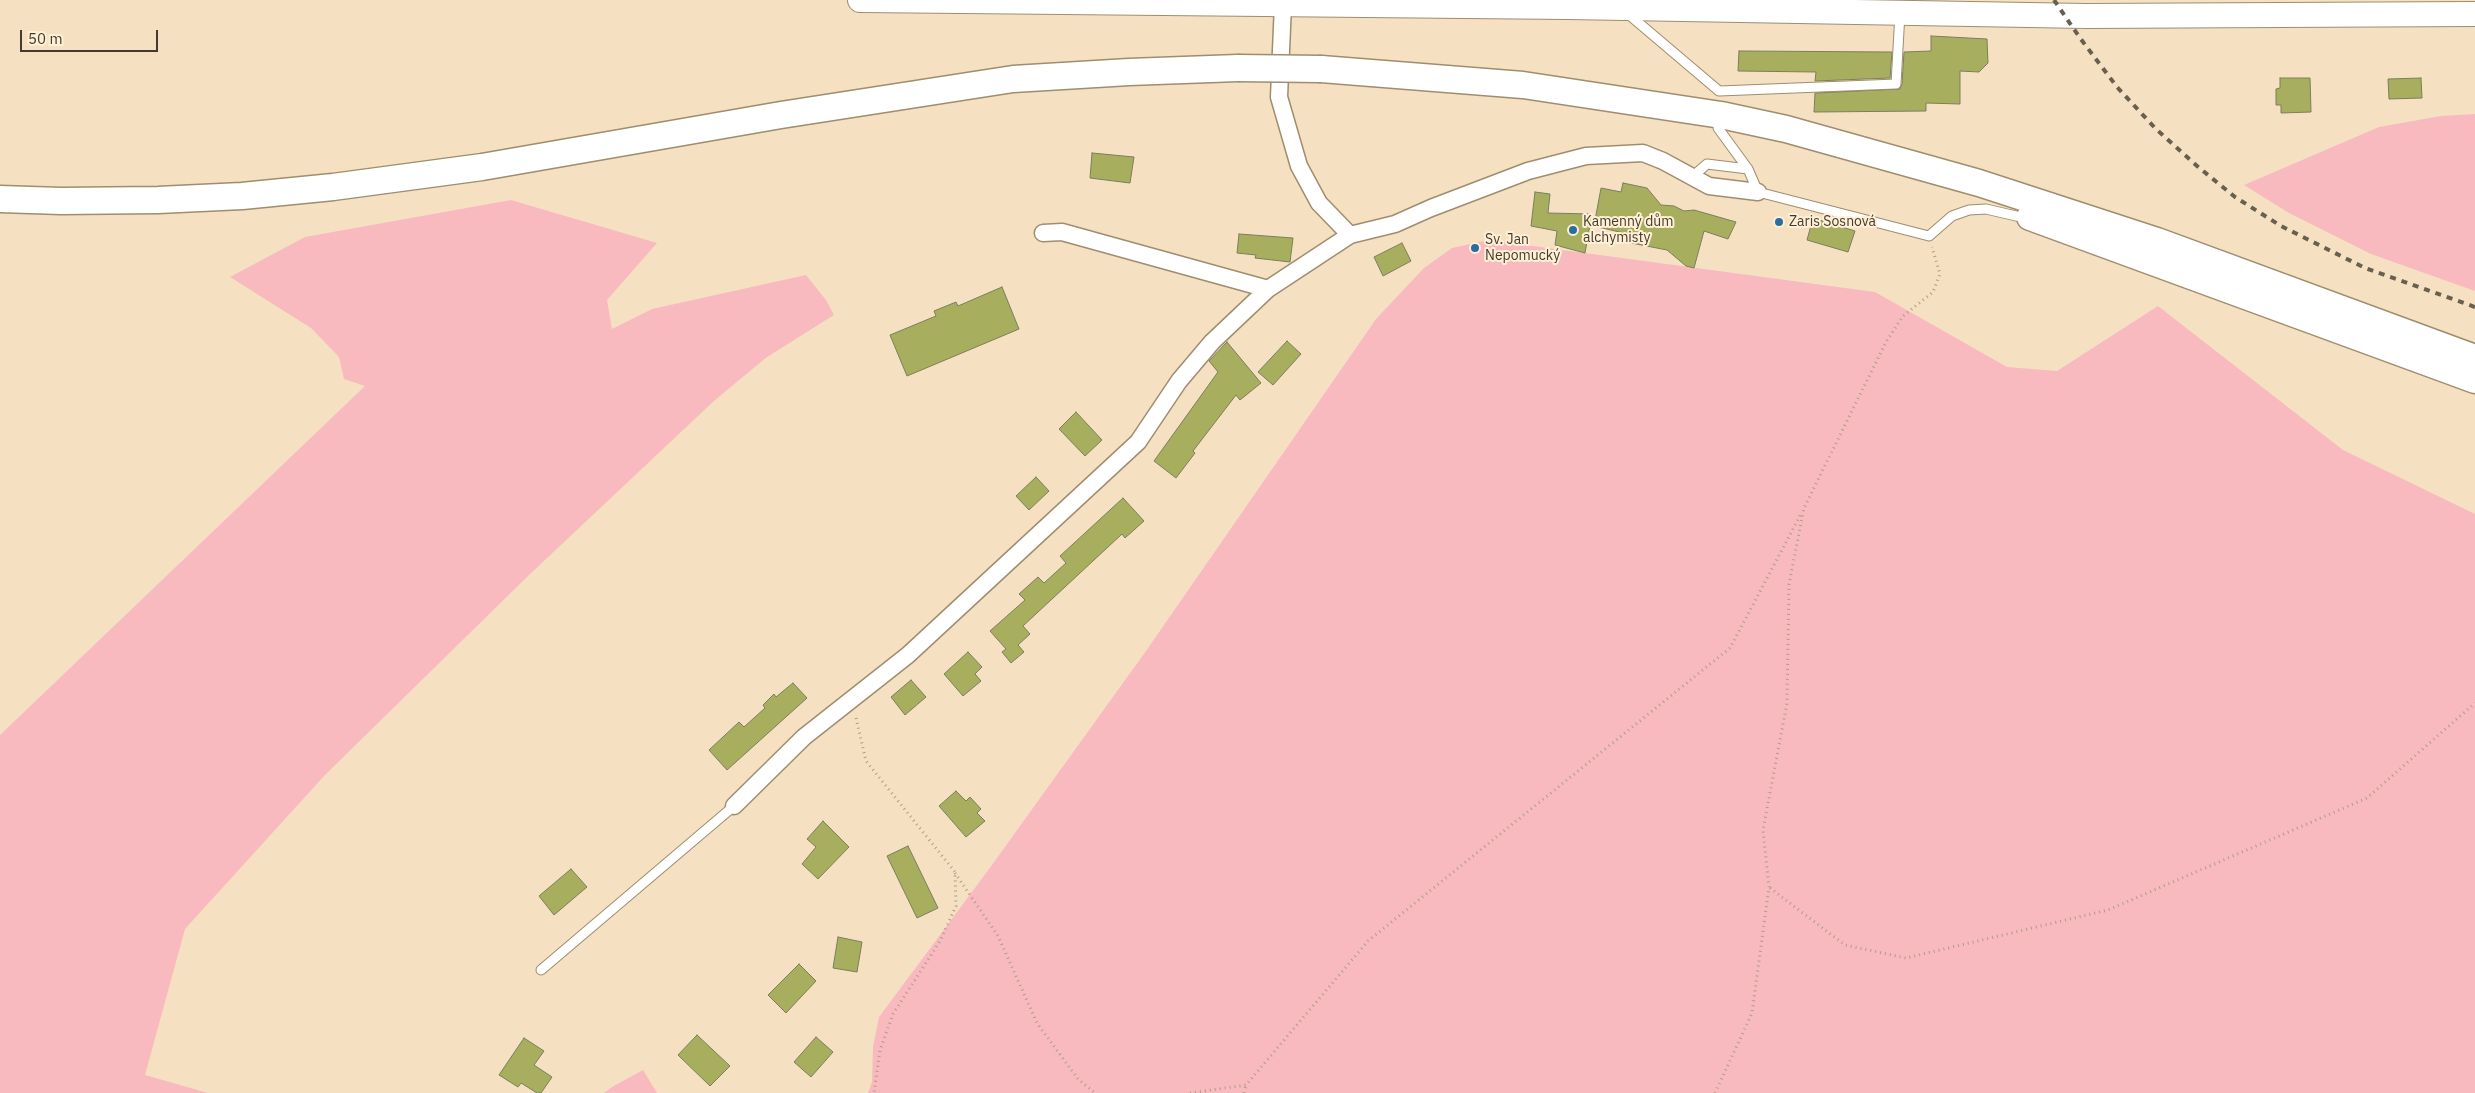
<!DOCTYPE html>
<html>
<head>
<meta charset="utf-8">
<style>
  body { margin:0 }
  #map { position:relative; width:2475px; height:1093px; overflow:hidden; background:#f5e1c1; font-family:"IBM Plex Sans",sans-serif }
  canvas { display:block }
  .scale { position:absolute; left:20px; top:30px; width:138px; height:22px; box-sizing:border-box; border:2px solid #433b2e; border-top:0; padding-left:6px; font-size:15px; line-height:18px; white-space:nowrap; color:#433b2e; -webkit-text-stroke:4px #ffefd5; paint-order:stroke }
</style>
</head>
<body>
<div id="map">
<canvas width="2475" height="1093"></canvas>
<div class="scale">50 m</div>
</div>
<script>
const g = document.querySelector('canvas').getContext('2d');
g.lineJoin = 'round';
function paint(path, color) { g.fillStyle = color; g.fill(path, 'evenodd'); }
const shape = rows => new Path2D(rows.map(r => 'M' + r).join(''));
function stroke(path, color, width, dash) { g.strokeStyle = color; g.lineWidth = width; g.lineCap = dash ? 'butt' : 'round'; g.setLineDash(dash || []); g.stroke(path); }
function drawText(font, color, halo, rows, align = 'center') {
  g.font = font + ' "IBM Plex Sans",sans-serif'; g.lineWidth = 4; g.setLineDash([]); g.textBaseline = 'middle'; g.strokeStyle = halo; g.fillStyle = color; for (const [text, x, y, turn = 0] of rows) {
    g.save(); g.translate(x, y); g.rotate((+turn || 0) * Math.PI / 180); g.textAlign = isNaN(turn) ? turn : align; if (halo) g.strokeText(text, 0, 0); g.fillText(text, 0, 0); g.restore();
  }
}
const green = shape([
  [2475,114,2475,291,2371,254,2289,213,2244,185,2379,127,2441,116],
  [511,200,657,243,607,300,612,329,652,309,806,275,826,300,834,315,767,357,715,400,528,576,325,775,185,929,145,1075,208,1093,0,1093,0,735,365,386,344,379,339,357,311,328,230,277,305,237],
  [1488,240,1875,292,2007,367,2057,371,2158,306,2343,450,2475,514,2475,1093,868,1093,872,1082,873,1047,879,1017,989,869,1146,651,1376,319,1424,268,1452,248],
  [643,1070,657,1093,604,1093,612,1087]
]);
const building = shape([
  [1931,36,1987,39,1988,63,1979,72,1960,71,1960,104,1926,103,1926,111,1814,112,1815,93,1900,89,1902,84,1904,52,1931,51,1931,36],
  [1739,51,1892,52,1890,78,1815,81,1816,72,1738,71,1739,51],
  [2280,78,2310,78,2311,112,2281,113,2281,105,2276,105,2276,89,2280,88,2280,78],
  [2421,78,2422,98,2389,99,2388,79,2421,78],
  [1092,153,1134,157,1130,183,1090,178,1092,153],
  [1623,183,1647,188,1661,205,1674,206,1684,211,1694,210,1736,222,1728,239,1704,231,1694,268,1686,266,1667,250,1626,242,1628,234,1594,226,1601,188,1621,192,1623,183],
  [1535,192,1550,194,1548,213,1592,214,1585,253,1555,245,1557,231,1531,226,1535,192],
  [1813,218,1855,231,1848,252,1807,240,1813,218],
  [1239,234,1293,238,1290,262,1255,258,1256,255,1237,253,1239,234],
  [1402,243,1411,261,1383,276,1374,257,1402,243],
  [1002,287,1019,329,907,376,890,335,936,316,934,311,956,302,958,306,1002,287],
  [1287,341,1301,354,1273,385,1258,372,1287,341],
  [1227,342,1261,383,1240,400,1236,395,1193,451,1195,453,1176,478,1154,461,1218,372,1209,361,1227,342],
  [1076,412,1102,440,1085,456,1059,429,1076,412],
  [1036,477,1049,491,1029,510,1016,496,1036,477],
  [1123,498,1144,521,1125,538,1122,534,1023,626,1030,634,1018,645,1024,652,1011,663,1002,652,1006,649,990,631,1025,600,1019,594,1038,577,1044,583,1066,563,1060,556,1123,498],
  [968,652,982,667,975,674,981,681,963,696,944,674,968,652],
  [911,680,926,697,905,715,891,697,911,680],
  [793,683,807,698,727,770,709,750,739,722,744,727,765,708,763,705,774,694,776,697,793,683],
  [956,791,966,801,970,797,981,809,977,813,985,821,966,837,939,806,956,791],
  [823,821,849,847,818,879,802,864,816,847,807,839,823,821],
  [908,846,938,908,917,918,887,856,908,846],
  [571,869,587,887,554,915,539,896,571,869],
  [838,937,862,942,857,972,833,968,838,937],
  [799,964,816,981,786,1013,768,995,799,964],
  [697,1035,730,1066,710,1086,678,1055,697,1035],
  [816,1037,833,1052,811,1077,794,1062,816,1037],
  [524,1038,544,1051,534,1065,552,1077,541,1093,537,1093,521,1083,518,1087,499,1075,524,1038]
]);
const path = shape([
  [856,718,866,761,955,872,956,906,940,941,893,1014,880,1050,874,1093],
  [955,873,998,936,1037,1023,1078,1079,1095,1093],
  [1770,888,1845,945,1906,958,2108,910,2367,798,2475,703],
  [1190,1093,1246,1085,1368,941,1730,648,1802,512],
  [1244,1093,1246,1085],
  [1715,1093,1752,1013,1769,887,1763,830,1787,703,1789,584,1804,508,1886,342,1903,316,1933,292,1940,274,1932,247]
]);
const lane = shape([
  [1627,13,1719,91,1896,84,1900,13],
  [1718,128,1748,169,1758,192,1929,236,1952,216,1969,210,1986,209,2029,219],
  [1692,177,1707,164,1748,169],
  [541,970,734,806]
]);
const street = shape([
  [1283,4,1279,97,1299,166,1319,203,1350,235],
  [1043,233,1062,232,1268,289],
  [734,806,804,737,908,655,1138,442,1179,381,1212,342,1268,289,1350,235,1395,224,1431,208,1528,171,1586,156,1643,153,1663,161,1709,186,1758,192]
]);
const secondary = shape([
  [860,0,1567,7,2086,16,2475,14]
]);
const primary = shape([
  [1321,69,1523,85,1721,115,1786,129,1979,183,2157,241,2475,358],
  [0,199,61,201,158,200,242,196,333,187,482,167,781,115,1013,79,1129,72,1238,68],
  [2030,217,2475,380]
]);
const rail = shape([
  [2054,0,2080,38,2117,87,2155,128,2197,166,2235,197,2281,226,2365,268,2475,307]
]);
const primaryBridge = shape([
  [1238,68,1321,69]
]);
const markers = [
  [1779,222,5,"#296da2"],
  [1573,230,5,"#296da2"],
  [1475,248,5,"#296da2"]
];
const poiNames = [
  ["Kamenný dům",1583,222],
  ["alchymisty",1583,238],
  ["Zaris Sosnová",1789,222],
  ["Sv. Jan",1485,240],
  ["Nepomucký",1485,256]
];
paint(green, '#f8babe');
paint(building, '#a7af5e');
stroke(building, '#7a7e5e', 1);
stroke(lane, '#9f8d6e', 11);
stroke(street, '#9f8d6e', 19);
stroke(secondary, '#9f8d6e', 26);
stroke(primary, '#9f8d6e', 29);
stroke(path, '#ad9e86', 3, [1, 4]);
stroke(lane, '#fff', 9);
stroke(street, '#fff', 16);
stroke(secondary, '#fff', 24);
stroke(primary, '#fff', 26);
stroke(rail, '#695f4e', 4, [6, 6]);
stroke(primaryBridge, '#9f8d6e', 29, []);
stroke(primaryBridge, '#fff', 26);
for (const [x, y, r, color] of markers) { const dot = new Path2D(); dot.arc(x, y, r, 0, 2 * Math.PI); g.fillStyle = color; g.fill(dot); stroke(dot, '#ffefd5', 2); }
drawText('14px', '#433b2e', '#ffefd5', poiNames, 'left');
</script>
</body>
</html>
